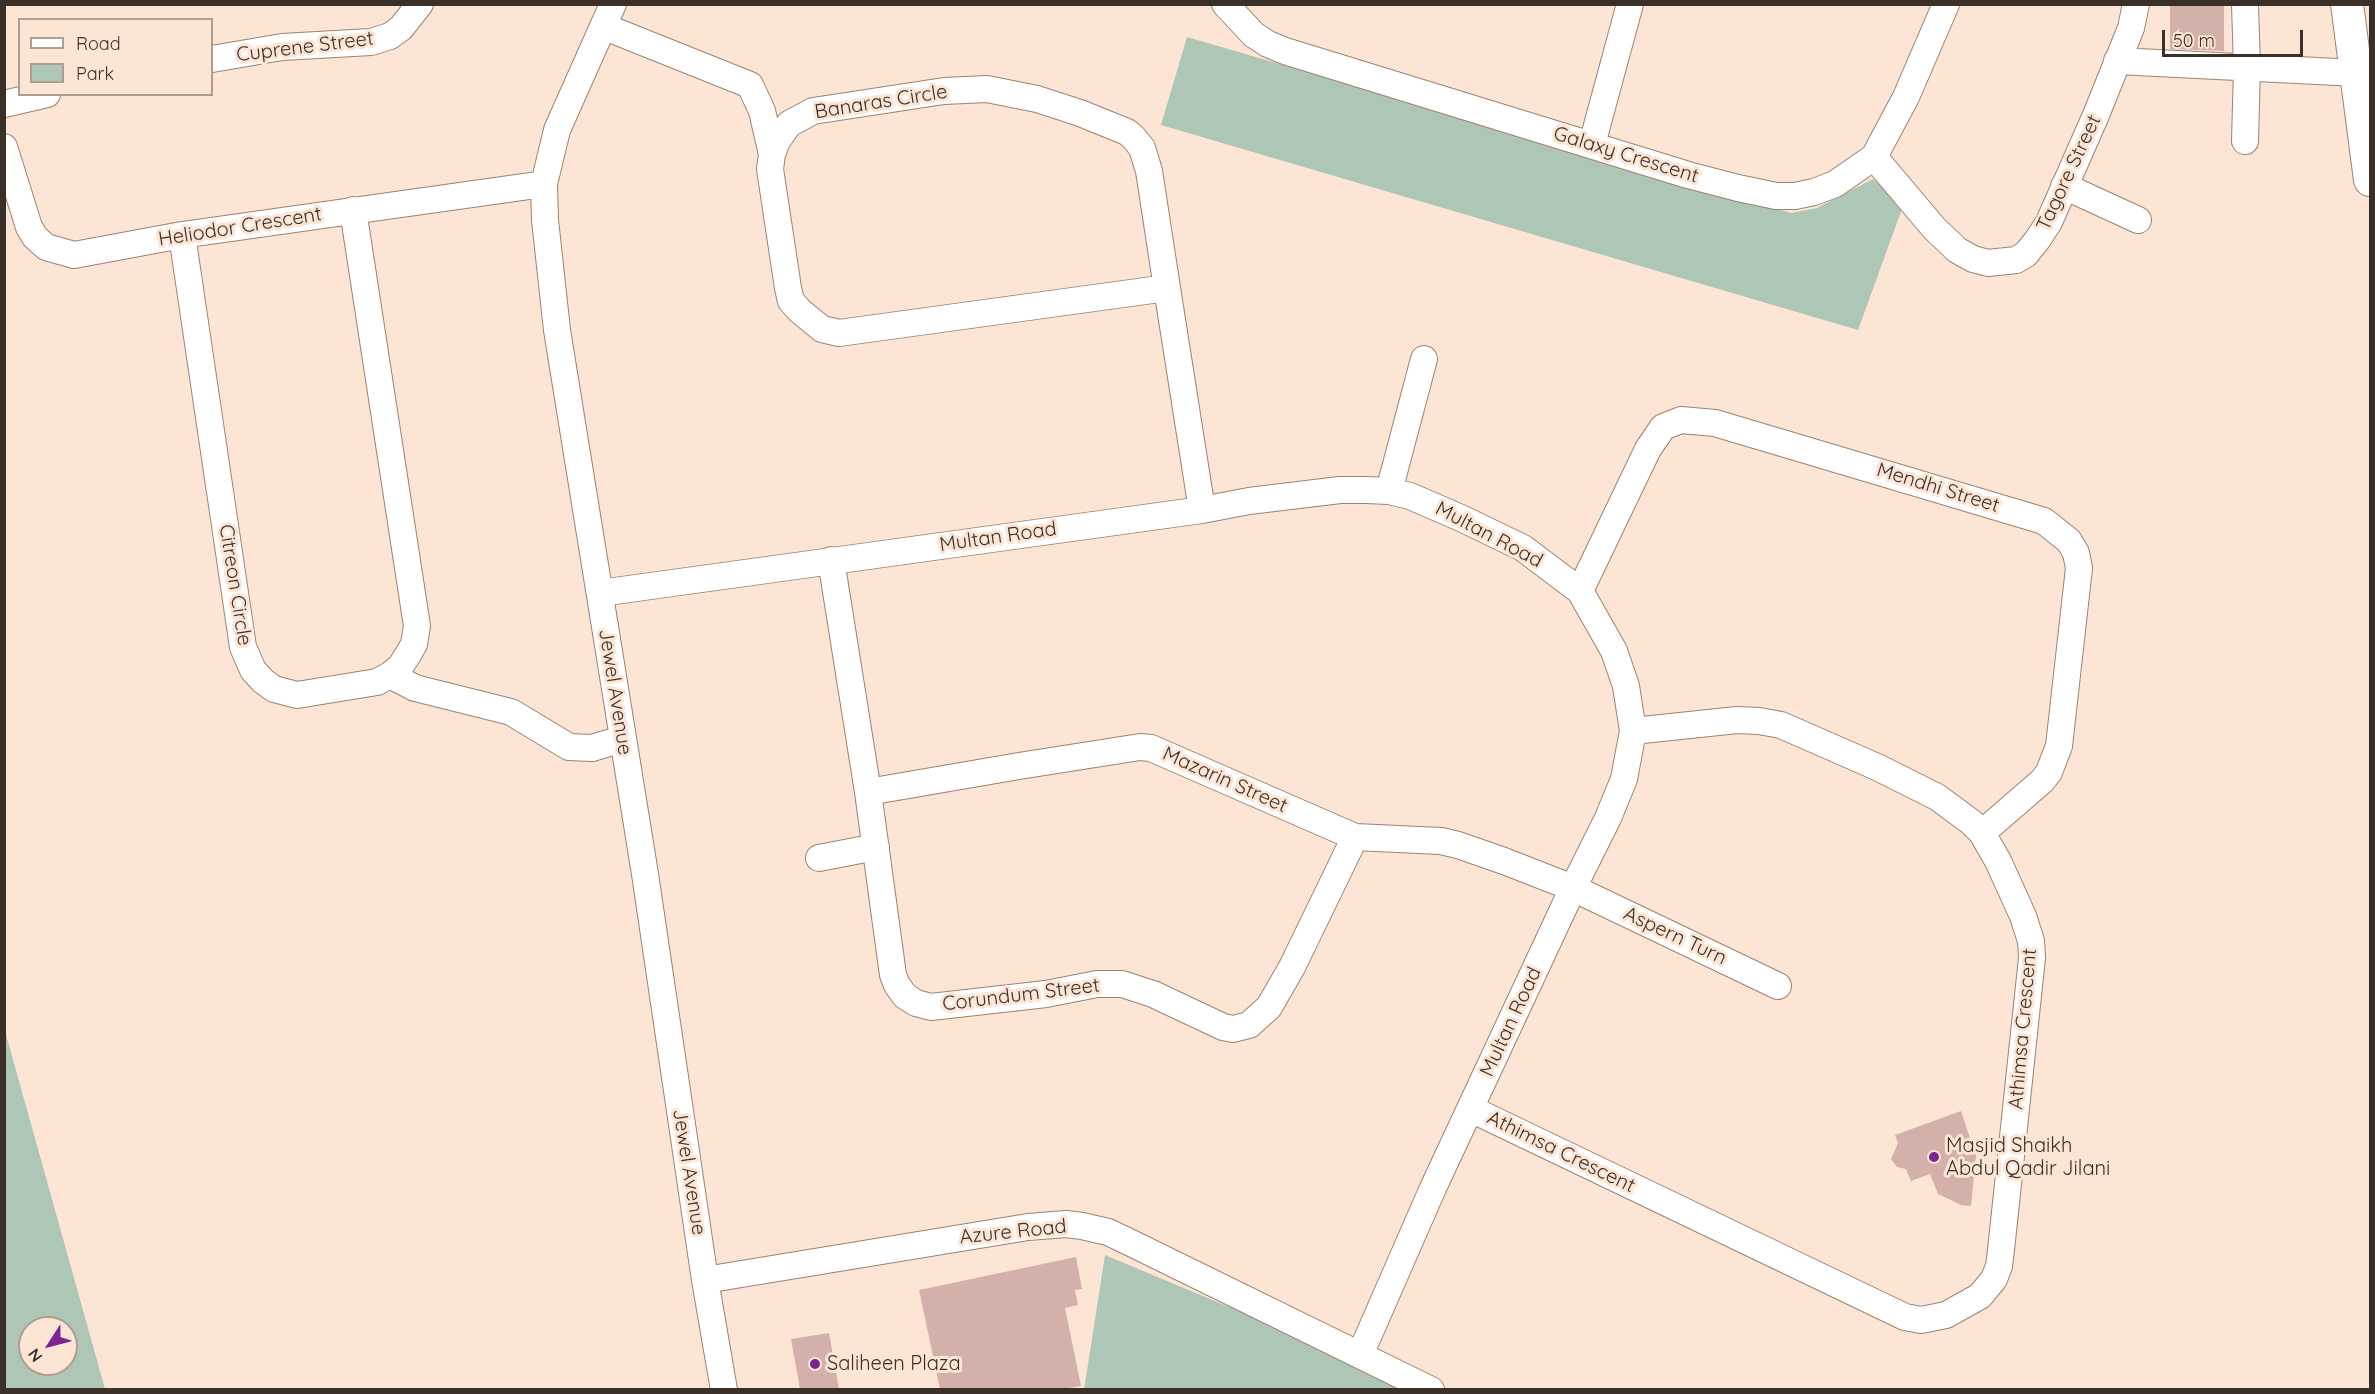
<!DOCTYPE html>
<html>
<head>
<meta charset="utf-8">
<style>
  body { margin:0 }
  #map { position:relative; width:2375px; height:1394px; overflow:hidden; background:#fce5d4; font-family:Quicksand,sans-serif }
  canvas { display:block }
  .frame { position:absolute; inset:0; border:6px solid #3b3027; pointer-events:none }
  .legend { position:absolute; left:18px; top:18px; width:195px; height:78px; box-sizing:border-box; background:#fce5d4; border:2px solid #af9d8f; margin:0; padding:8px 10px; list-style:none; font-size:18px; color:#3b3027 }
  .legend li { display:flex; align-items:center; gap:12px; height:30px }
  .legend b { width:30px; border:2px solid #af9d8f }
  .north { position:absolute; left:18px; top:1316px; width:60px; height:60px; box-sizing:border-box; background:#fce5d4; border:2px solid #af9d8f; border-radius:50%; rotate:234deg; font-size:16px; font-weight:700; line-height:24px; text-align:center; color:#3b3027 }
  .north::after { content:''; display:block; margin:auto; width:21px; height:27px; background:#7e2492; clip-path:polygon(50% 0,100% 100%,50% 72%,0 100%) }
  .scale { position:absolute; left:2162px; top:30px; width:141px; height:27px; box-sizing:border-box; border:3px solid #3b3027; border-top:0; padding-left:8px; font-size:18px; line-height:21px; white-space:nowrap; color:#3b3027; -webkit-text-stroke:4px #fce5d4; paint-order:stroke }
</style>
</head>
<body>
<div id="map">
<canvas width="2375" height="1394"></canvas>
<div class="frame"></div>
<ul class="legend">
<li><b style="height:8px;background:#fff"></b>Road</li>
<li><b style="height:16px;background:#aec6b6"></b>Park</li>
</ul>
<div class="north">N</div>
<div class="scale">50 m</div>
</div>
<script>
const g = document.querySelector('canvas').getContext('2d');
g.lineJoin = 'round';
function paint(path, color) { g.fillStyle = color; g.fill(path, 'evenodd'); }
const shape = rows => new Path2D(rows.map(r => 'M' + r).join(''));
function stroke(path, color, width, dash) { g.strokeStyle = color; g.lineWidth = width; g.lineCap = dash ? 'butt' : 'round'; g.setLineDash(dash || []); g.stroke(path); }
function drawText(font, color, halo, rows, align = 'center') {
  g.font = font + ' Quicksand,sans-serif'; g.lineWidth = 6; g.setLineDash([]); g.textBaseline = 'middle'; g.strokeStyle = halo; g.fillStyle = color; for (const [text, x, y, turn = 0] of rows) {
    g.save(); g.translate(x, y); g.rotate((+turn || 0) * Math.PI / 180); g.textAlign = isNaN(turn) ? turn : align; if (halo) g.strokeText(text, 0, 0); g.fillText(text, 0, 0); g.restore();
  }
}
const green = shape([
  [1187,37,1791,213,1817,208,1873,179,1903,206,1858,330,1161,125],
  [5,1031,105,1389,5,1389],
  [30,1328,66,1328,66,1364,30,1364],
  [1105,1255,1425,1389,1084,1390]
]);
const building = shape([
  [2170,4,2224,4,2224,51,2170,49],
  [1961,1111,1976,1156,1971,1206,1961,1205,1938,1194,1930,1174,1911,1181,1906,1169,1897,1167,1891,1159,1898,1143,1895,1135],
  [1076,1257,1082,1289,1075,1290,1078,1305,1065,1308,1081,1386,1063,1389,940,1389,919,1290],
  [829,1333,839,1389,800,1389,791,1339]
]);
const minor = shape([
  [613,4,557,130,544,184,545,220,557,330,645,874,705,1280,724,1390],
  [1225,4,1254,35,1268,44,1285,51,1688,175,1738,188,1776,196,1795,196,1814,192,1835,184,1874,157,1906,97,1946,4],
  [605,27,750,85,762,111,772,154],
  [212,59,282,47,371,42,390,36,401,28,420,4],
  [2117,61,2357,73],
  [4,104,47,94],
  [2245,141,2247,68,2245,4],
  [1592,144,1630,4],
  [4,147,29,227,35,237,46,247,74,255,182,235,544,184],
  [1874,157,1934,228,1957,250,1973,259,1988,263,2016,260,2026,254,2038,239,2049,222,2096,115,2131,28,2136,4],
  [2064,186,2138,220],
  [182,235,243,647,253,670,263,681,274,689,297,695,377,682,390,675,400,667,409,653,414,644,417,626,353,210],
  [1167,288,839,333,822,329,800,311,791,301,788,288,770,169,772,154,777,141,789,124,813,111,944,91,987,89,1037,99,1080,113,1127,132,1133,137,1142,148,1149,171,1167,288,1202,510],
  [1389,491,1424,359],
  [831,560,868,792,893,975,897,985,905,996,916,1003,931,1007,1046,994,1097,984,1122,984,1153,994,1223,1027,1233,1029,1249,1025,1269,1007,1292,967,1355,837],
  [1580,591,1648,449,1663,427,1681,420,1715,423,2044,521,2069,541,2076,553,2079,568,2059,746,2049,772,2042,781,1982,833],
  [600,593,1202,510,1249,501,1340,490,1366,490,1389,491,1410,496,1463,519,1523,548,1580,591,1614,651,1626,686,1633,731,1624,779,1608,818,1573,888,1433,1188,1360,1355],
  [390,675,415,688,511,712,569,747,592,748,622,739],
  [868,792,1019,766,1140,747,1151,748,1355,837,1441,841,1458,845,1504,861,1573,888,1778,986],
  [819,858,876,847],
  [1471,1109,1905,1317,1921,1320,1946,1315,1980,1296,1994,1279,1999,1266,2001,1250,2032,958,2031,941,2023,916,1998,861,1982,833,1971,822,1937,797,1877,767,1781,725,1759,721,1737,720,1633,731],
  [705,1280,1028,1227,1066,1224,1082,1226,1108,1232,1127,1241,1431,1390]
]);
const major = shape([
  [2347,4,2370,180]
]);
const markers = [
  [1934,1157,6,"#7e2492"],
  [815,1364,6,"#7e2492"]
];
const streetNames = [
  ["Cuprene Street",305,47,-7],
  ["Banaras Circle",881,102,-9],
  ["Galaxy Crescent",1626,155,17],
  ["Tagore Street",2069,173,-65],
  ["Heliodor Crescent",240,227,-9],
  ["Mendhi Street",1938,488,17],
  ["Multan Road",1489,535,28],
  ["Multan Road",998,537,-8],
  ["Citreon Circle",235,585,81],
  ["Jewel Avenue",615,692,81],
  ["Mazarin Street",1225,780,24],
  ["Aspern Turn",1675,936,25],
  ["Corundum Street",1021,995,-7],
  ["Multan Road",1511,1022,-65],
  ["Athimsa Crescent",2023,1029,-85],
  ["Athimsa Crescent",1561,1152,26],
  ["Jewel Avenue",689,1172,81],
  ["Azure Road",1013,1232,-6]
];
const poiNames = [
  ["Masjid Shaikh",1946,1146],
  ["Abdul Qadir Jilani",1946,1169],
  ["Saliheen Plaza",827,1364]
];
paint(green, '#aec6b6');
paint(building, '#d4b0ab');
stroke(minor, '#9d826f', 28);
stroke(major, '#9d826f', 34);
stroke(minor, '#fff', 26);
stroke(major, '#fff', 32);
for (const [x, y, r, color] of markers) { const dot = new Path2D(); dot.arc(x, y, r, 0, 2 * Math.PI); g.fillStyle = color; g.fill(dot); stroke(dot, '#fce5d4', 2); }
drawText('20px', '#3b3027', '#fce5d4', streetNames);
drawText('20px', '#3b3027', '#fce5d4', poiNames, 'left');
</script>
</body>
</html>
